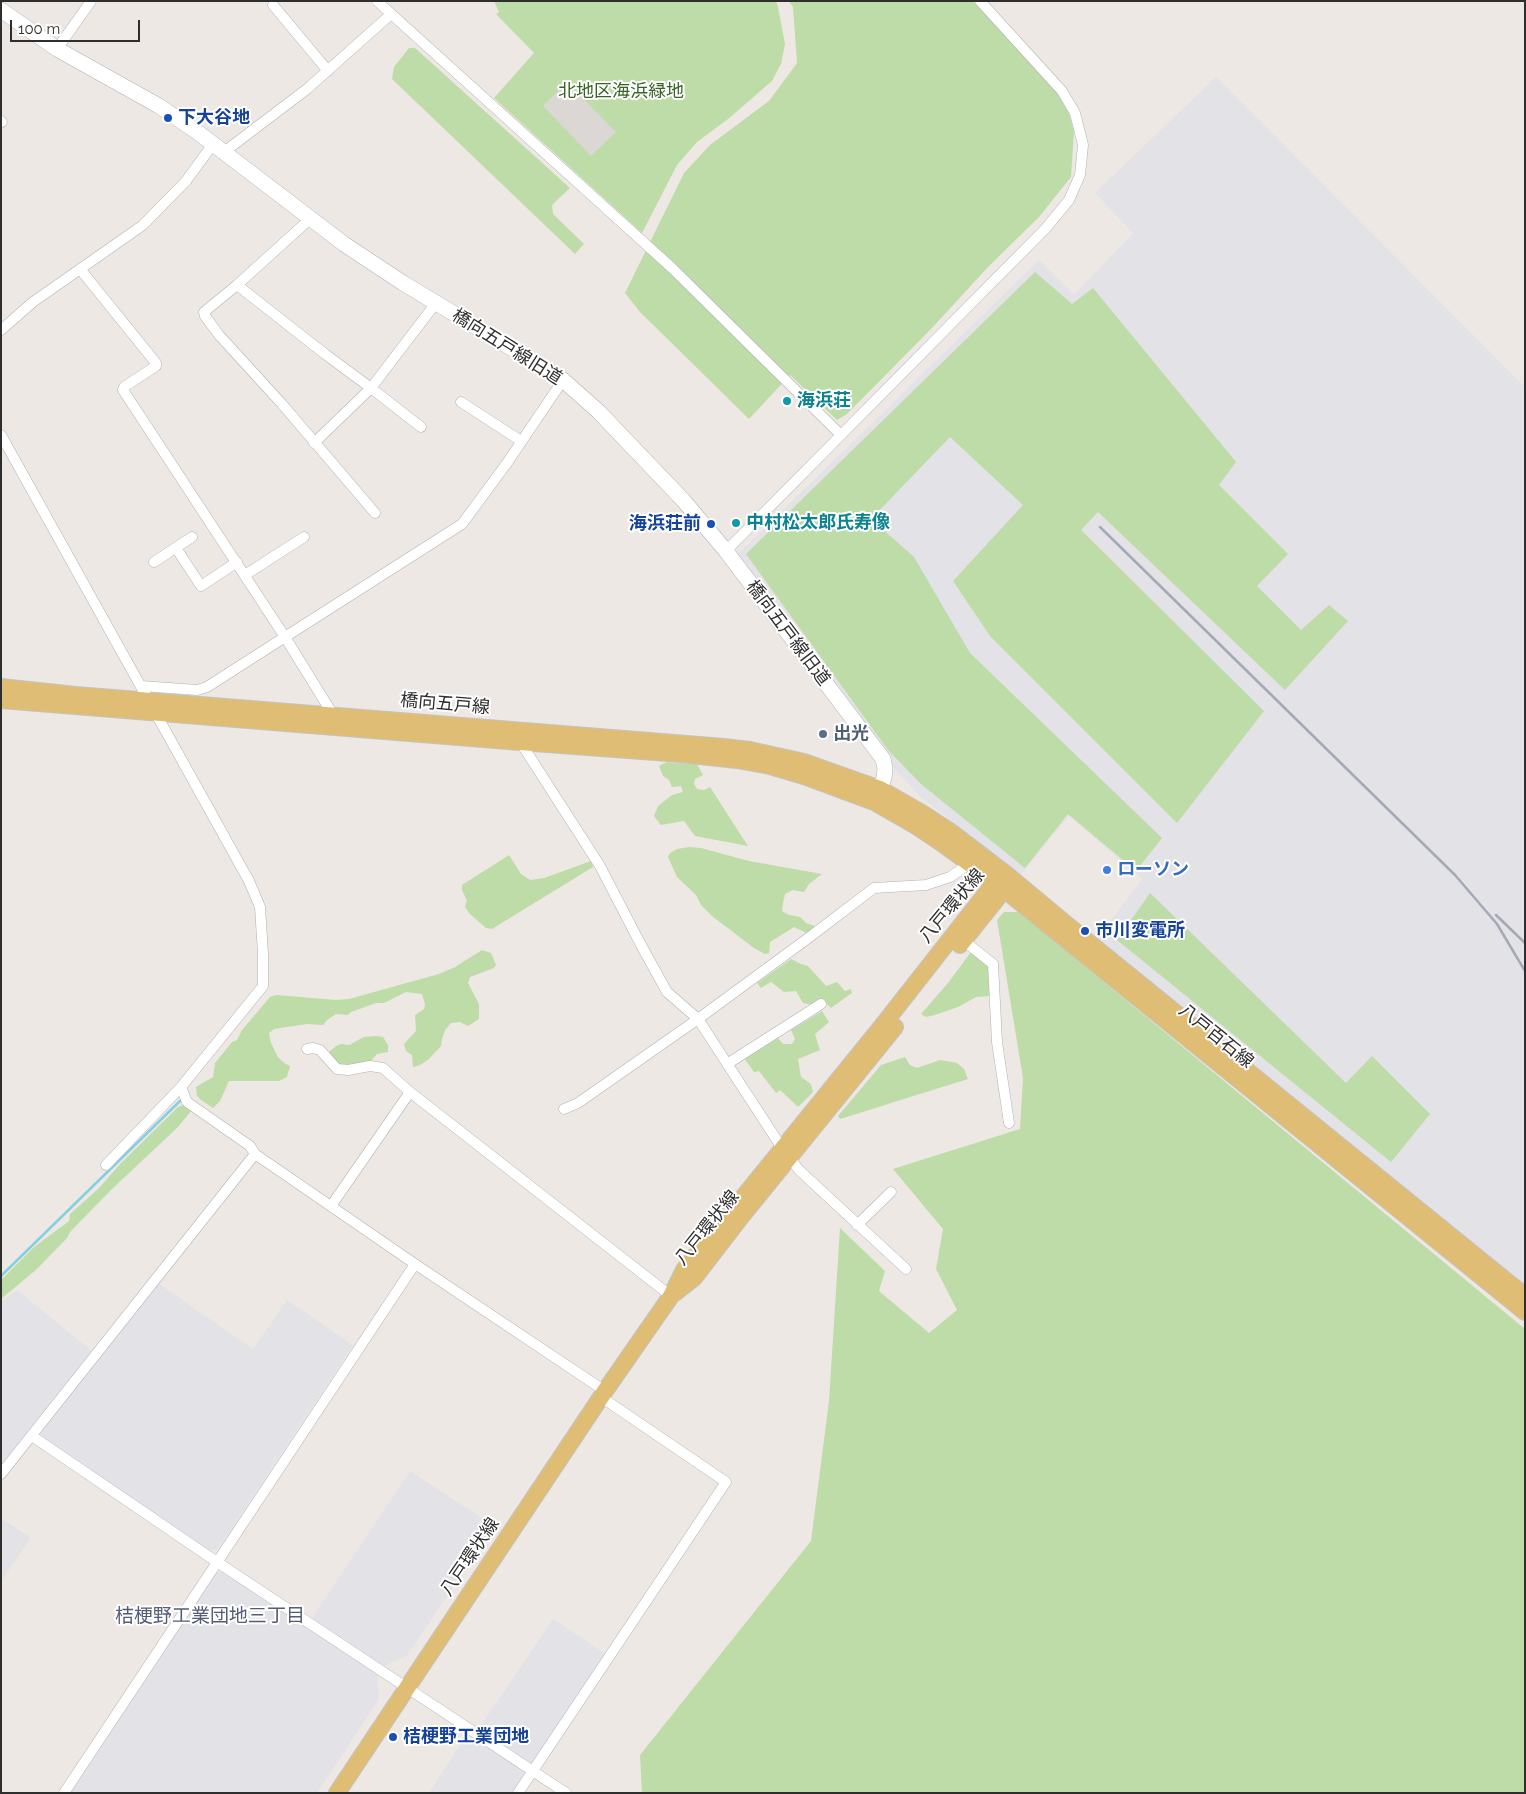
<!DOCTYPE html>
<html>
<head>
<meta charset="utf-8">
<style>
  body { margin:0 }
  #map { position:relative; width:1526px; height:1794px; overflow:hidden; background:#ede8e3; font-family:Raleway,sans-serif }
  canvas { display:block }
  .frame { position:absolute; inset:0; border:2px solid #2e2e2e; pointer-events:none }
  .scale { position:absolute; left:10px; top:20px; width:130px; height:22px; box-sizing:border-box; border:2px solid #2e2e2e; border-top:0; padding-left:6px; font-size:15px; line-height:18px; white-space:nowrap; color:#2e2e2e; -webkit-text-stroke:4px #fff; paint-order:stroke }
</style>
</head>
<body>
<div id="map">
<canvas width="1526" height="1794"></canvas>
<div class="frame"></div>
<div class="scale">100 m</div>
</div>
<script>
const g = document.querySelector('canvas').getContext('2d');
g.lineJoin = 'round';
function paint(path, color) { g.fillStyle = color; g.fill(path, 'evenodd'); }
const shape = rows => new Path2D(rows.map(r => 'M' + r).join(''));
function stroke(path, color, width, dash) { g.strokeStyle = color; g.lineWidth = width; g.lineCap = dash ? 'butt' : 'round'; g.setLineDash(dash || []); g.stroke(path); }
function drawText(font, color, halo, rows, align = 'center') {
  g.font = font + ' Raleway,"Noto Sans JP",sans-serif'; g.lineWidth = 4; g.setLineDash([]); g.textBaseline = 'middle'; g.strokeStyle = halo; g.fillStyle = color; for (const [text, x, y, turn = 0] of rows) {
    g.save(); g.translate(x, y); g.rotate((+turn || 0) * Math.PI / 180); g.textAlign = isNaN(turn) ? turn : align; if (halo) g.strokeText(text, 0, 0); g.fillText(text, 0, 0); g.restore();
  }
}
const industrial = shape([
  [1216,77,1525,387,1525,1285,1097,939,1142,879,1069,816,1020,876,921,797,891,765,736,556,1039,260,1074,295,1133,233,1095,193],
  [159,1284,253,1349,287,1300,353,1345,218,1549,209,1550,43,1439,41,1433],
  [17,1290,92,1351,1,1465,1,1302],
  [410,1471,494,1526,407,1656,383,1666,312,1618],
  [1,1518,31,1538,1,1581],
  [216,1572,224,1572,377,1672,379,1699,317,1793,69,1793],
  [553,1619,606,1654,513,1793,429,1793,467,1734,473,1737]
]);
const green = shape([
  [494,1,776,1,778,7,785,44,781,64,772,81,728,119,697,142,677,165,642,233,494,98,534,53,496,14,499,12],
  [789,1,973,1,1062,91,1074,131,1071,177,1039,217,988,267,932,328,847,414,837,420,790,375,749,419,640,312,625,293,684,173,710,145,769,101,797,63,793,7],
  [409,48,415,48,570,188,552,205,553,214,584,244,575,254,392,79,394,67],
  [1035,272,1072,304,1093,288,1236,462,1219,485,1288,554,1257,586,1301,630,1329,605,1348,621,1285,690,1098,512,1081,530,1264,711,1177,823,990,636,953,581,1023,505,950,437,871,519,914,557,970,653,1162,838,1136,871,1068,814,1025,868,921,784,888,750,746,554],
  [667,762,697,764,703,775,695,779,694,784,697,789,704,790,710,787,748,846,695,836,684,821,661,825,654,816,658,806,672,795,683,792,681,786,672,787,669,780,663,776,659,766],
  [689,847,701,848,749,861,822,874,809,884,804,892,793,890,785,894,783,903,782,911,789,915,800,917,806,923,815,926,807,933,794,927,770,942,769,953,765,954,754,948,712,916,701,905,696,895,677,877,668,857,670,853,677,849],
  [509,855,521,874,530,880,544,878,591,861,593,867,492,929,486,928,470,914,465,907,467,901,462,890,462,885],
  [1150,893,1346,1083,1372,1056,1430,1114,1391,1162,1117,940],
  [1004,912,1019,912,1525,1329,1525,1793,642,1793,640,1755,811,1541,829,1401,840,1228,885,1271,879,1291,929,1333,957,1310,936,1269,943,1229,893,1169,1020,1129,1023,1078,997,920],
  [482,950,491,953,496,965,494,968,470,977,468,983,479,1004,479,1019,468,1026,460,1022,451,1023,445,1030,442,1039,441,1046,429,1059,420,1065,413,1067,412,1055,406,1051,404,1044,416,1031,415,1015,424,1009,425,1004,422,994,406,992,384,1003,376,1003,351,1012,348,1015,336,1014,327,1020,323,1025,307,1024,274,1029,269,1033,271,1043,278,1057,284,1063,290,1066,287,1077,279,1081,229,1081,220,1101,213,1108,201,1100,197,1096,196,1087,213,1077,215,1063,232,1042,237,1040,242,1030,270,997,277,995,336,1000,349,999,439,974,455,967],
  [971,952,990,965,989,996,976,997,958,1007,935,1015,926,1017,921,1014,948,983],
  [791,959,801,964,808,966,826,986,837,982,845,991,851,989,852,993,831,1008,823,1000,814,1005,803,1003,796,991,784,992,771,982,761,988,757,983],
  [822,1011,829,1022,815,1034,820,1050,798,1059,801,1077,811,1084,813,1092,798,1107,780,1090,776,1093,759,1071,754,1072,744,1058,778,1038,783,1044,792,1044,795,1039,791,1030],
  [376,1036,383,1037,388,1045,388,1052,377,1054,369,1063,342,1066,330,1057,330,1051,336,1046,341,1044,349,1045,364,1037],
  [905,1057,910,1065,917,1068,940,1060,957,1063,964,1069,968,1079,840,1119,838,1116,881,1065],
  [184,1105,191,1111,178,1127,112,1189,70,1232,67,1238,37,1269,1,1299,1,1280,34,1247,69,1221,70,1214,98,1189,121,1163,178,1107]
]);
const plaza = shape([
  [567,82,616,132,591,156,543,106]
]);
const stream = shape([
  [1,1276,180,1101]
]);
const street = shape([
  [377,1,672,268,841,435,1046,228,1069,200,1080,175,1083,145,1075,113,1062,91,980,1],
  [273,5,328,71],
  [57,49,91,1],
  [1,121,2,122],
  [224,152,307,89,390,15],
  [310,219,237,285,204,312,205,316,219,335,282,404,375,513],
  [80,269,156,363,156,366,124,387,123,390,285,637,462,524,507,463,563,380],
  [237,285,325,354,371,388,314,443],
  [1,330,33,302,143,225,186,181,213,144],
  [461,402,521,441],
  [421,427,371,388,436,303],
  [1,435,249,881,260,907,263,954,263,986,181,1087,187,1102,250,1146,255,1154],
  [176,548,201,586,237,562],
  [726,551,841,435],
  [154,562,192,537],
  [245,575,304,537],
  [141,686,197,690,207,687,285,637,335,718],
  [519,740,600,866,641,945,667,992,698,1019,782,1148,799,1170,906,1269],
  [963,940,993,964,997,1042,1009,1123],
  [307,1049,313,1048,320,1050,337,1069,348,1070,370,1066,383,1068,410,1092],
  [727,1064,821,1004],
  [564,1109,578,1103,698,1019,811,936,874,888,926,885,950,877,969,864],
  [106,1165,181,1087],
  [331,1206,410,1092,671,1296],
  [857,1225,891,1192],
  [32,1436,217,1562,566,1793],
  [1,1474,255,1154,415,1264,605,1391],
  [64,1793,415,1264],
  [518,1793,726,1482,601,1397]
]);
const secondary = shape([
  [1,10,57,49,159,106,200,134,344,244,403,283,536,363,563,380,598,411,683,500,726,551,877,751,883,759,885,768,884,778,875,800]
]);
const primary = shape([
  [1,687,76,695,724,747,750,750,804,762,880,789,922,813,951,832,1006,874,1066,924,1525,1296],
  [1,700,520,742,682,754,737,760,770,766,804,776,874,802,916,826,940,842,995,882,1525,1312],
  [960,945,1004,890,1005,880],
  [675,1293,694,1278,741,1217,895,1027],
  [337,1793,605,1391,671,1296,684,1270,882,1026,995,882,1003,876]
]);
const rail = shape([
  [1100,527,1455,875,1497,924,1525,971],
  [1496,915,1525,943]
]);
const markers = [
  [168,118,5,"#1a4fb4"],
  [787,401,5,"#0f9aa8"],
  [736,523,5,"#0f9aa8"],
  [711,524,5,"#1a4fb4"],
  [823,734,5,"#5c6f8a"],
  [1107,870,5,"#3f7fe0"],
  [1085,931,5,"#1a4fb4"],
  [393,1737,5,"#1a4fb4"]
];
const parkNames = [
  ["北地区海浜緑地",621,92]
];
const transitNames = [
  ["下大谷地",178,118],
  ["海浜荘前",701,524,"right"],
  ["市川変電所",1095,931],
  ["桔梗野工業団地",403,1737]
];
const streetNames = [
  ["橋向五戸線旧道",507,347,32],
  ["橋向五戸線旧道",788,633,53],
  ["橋向五戸線",445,704,5],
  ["八戸環状線",952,906,-50],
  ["八戸百石線",1216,1036,39],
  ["八戸環状線",707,1228,-51],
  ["八戸環状線",470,1557,-56]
];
const cultureNames = [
  ["海浜荘",797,401],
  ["中村松太郎氏寿像",746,523]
];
const serviceNames = [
  ["出光",833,734]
];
const shopNames = [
  ["ローソン",1117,870]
];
const neighbourhoodNames = [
  ["桔梗野工業団地三丁目",210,1616]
];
paint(industrial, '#e3e2e7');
paint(green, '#bedca7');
paint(plaza, '#dad7d5');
stroke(stream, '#84d0e1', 2.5);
stroke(street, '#afb1b8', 11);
stroke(secondary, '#afb1b8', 16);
stroke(primary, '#c4c4c4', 18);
stroke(street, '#fff', 10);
stroke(secondary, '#fff', 15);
stroke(primary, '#e0bd75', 16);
stroke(rail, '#a5a9b5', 2.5);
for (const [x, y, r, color] of markers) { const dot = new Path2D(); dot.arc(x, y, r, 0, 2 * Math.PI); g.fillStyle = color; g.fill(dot); stroke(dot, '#fff', 2); }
drawText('18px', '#386325', '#fff', parkNames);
drawText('bold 18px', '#164399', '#fff', transitNames, 'left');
drawText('18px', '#2e2e2e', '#fff', streetNames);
drawText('bold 18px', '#0d838f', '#fff', cultureNames, 'left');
drawText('bold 18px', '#4e5e75', '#fff', serviceNames, 'left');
drawText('bold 18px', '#366cbe', '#fff', shopNames, 'left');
drawText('19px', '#535d79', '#fff', neighbourhoodNames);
</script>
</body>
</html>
